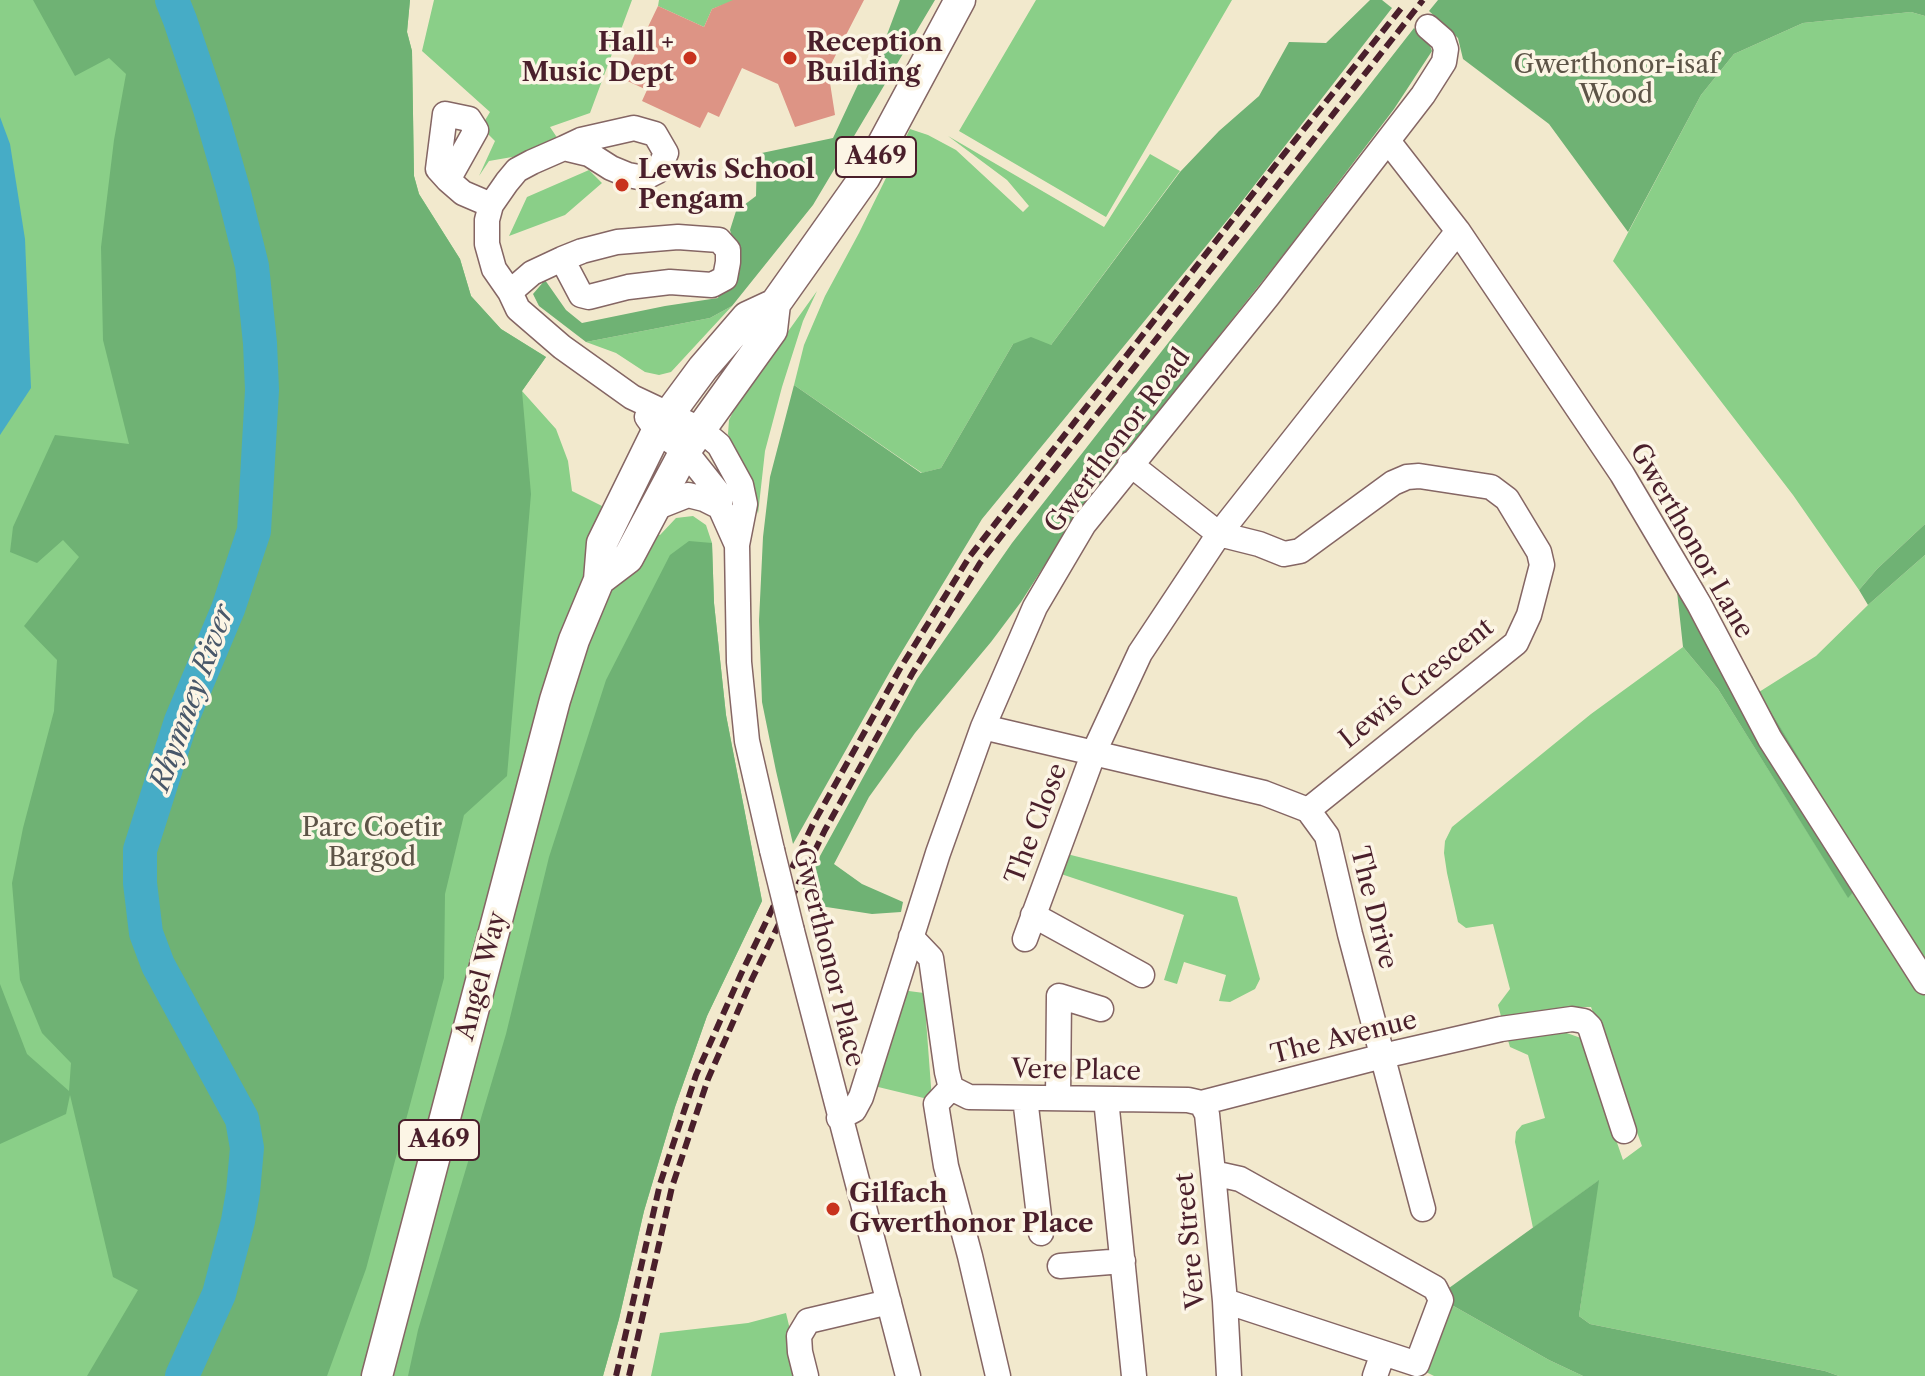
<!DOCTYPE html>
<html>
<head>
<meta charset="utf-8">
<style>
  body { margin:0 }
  canvas { display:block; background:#f2e9cd }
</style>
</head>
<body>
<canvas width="1925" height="1376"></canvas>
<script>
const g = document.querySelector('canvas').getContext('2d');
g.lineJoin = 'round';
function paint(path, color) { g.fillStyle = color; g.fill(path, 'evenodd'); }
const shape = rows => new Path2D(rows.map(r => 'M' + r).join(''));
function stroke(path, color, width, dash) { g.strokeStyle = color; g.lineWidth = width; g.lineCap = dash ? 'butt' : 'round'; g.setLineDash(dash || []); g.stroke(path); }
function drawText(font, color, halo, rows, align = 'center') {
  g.font = font + ' "Libre Caslon Text",serif'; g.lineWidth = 7; g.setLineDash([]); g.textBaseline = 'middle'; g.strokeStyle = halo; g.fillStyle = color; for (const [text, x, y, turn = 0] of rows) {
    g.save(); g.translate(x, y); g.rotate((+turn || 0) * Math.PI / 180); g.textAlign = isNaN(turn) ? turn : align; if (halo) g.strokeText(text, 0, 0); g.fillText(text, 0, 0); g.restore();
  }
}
const green = shape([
  [0,0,410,0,407,32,412,51,414,176,419,194,460,259,471,296,501,329,546,357,522,391,556,429,568,461,572,491,660,535,676,518,693,516,706,525,712,543,714,603,726,715,762,901,707,1016,675,1107,644,1211,619,1319,603,1376,0,1376],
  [434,0,632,0,590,113,550,127,564,148,489,161,479,176,495,141,481,127,490,112,422,51],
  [659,0,736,0,712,9,704,27,658,6],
  [1036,0,1232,0,1106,217,959,131],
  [1911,12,1925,16,1925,524,1877,569,1859,590,1793,495,1613,261,1701,95,1734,54,1803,23],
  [910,129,928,135,956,150,1023,212,1029,206,1007,180,948,136,1104,227,1150,154,1180,171,1051,345,1013,344,941,468,922,473,794,385,804,345,825,296,859,233],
  [589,170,602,183,565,215,509,236,527,197],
  [817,291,803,321,782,387,765,451,758,514,748,474,732,446,728,434,729,420,739,400],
  [732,306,671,372,659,375,645,372,616,353,586,342,710,318],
  [1925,555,1925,970,1759,692,1816,656,1868,605],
  [1683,647,1718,689,1848,897,1856,889,1925,996,1925,1376,1839,1376,1825,1371,1590,1324,1579,1316,1598,1181,1533,1228,1515,1142,1516,1132,1522,1125,1545,1118,1528,1055,1510,1047,1507,1037,1555,1029,1581,1038,1623,1160,1642,1146,1591,1007,1574,1007,1503,1024,1498,1005,1510,989,1493,924,1466,928,1458,922,1447,873,1444,853,1445,841,1452,827,1591,714],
  [1067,854,1237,897,1260,979,1255,989,1230,1002,1219,1001,1226,975,1184,962,1177,984,1164,980,1184,915,1061,874],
  [901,990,924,993,932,1100,874,1086],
  [1450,1304,1549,1360,1583,1376,1434,1376,1426,1372],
  [786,1313,801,1376,651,1376,660,1333,748,1323]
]);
const forest = shape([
  [33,0,410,0,407,32,412,51,414,176,419,194,460,259,471,296,501,329,546,357,522,391,531,494,507,776,464,815,445,894,444,978,366,1269,327,1376,87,1376,138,1290,113,1277,70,1095,66,1114,0,1144,0,984,27,1054,69,1091,71,1063,42,1033,20,980,12,883,23,828,54,711,57,660,24,626,79,557,63,540,37,563,10,552,13,527,55,435,129,444,103,340,101,247,114,140,126,74,109,58,75,76],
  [900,0,935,0,813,205,732,306,710,318,586,342,539,306,533,294,545,280,566,310,582,323,665,306,718,298,735,246,730,230,736,211,756,196,757,154,833,138,862,76,882,48],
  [1370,0,1382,0,1392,8,1229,218,982,519,892,668,793,844,776,771,762,702,759,621,763,537,770,477,794,385,921,473,941,468,1013,344,1031,337,1051,345,1180,172,1219,131,1259,96,1289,42,1326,43],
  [1438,0,1925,0,1925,16,1911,12,1803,23,1734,54,1701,95,1628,232,1549,124,1463,59,1458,38,1429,11],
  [1414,28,1429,43,1432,51,1394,109,1284,254,1152,420,1053,552,1021,602,991,642,915,733,869,797,834,864,862,884,903,902,901,912,872,914,807,904,803,887,917,679,1012,543],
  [1925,524,1925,555,1868,605,1859,590,1877,569],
  [689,541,712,543,714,603,726,715,762,901,707,1016,675,1107,644,1211,619,1319,603,1376,408,1376,418,1330,506,1034,549,857,606,680,670,555],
  [1676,582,1732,684,1752,676,1759,692,1869,874,1848,898,1718,689,1683,647],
  [1599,1180,1579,1316,1590,1324,1825,1371,1839,1376,1583,1376,1549,1360,1450,1304,1449,1288]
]);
const water = shape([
  [0,117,10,144,25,239,31,388,0,435]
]);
const river = shape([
  [172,0,180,20,210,109,233,189,252,266,260,343,262,390,254,531,228,609,181,721,140,850,140,883,146,933,158,965,242,1119,247,1148,243,1192,238,1221,219,1294,182,1376]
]);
const building = shape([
  [733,0,864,0,828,70,835,115,795,127,778,84,742,68,719,117,708,112,700,128,642,101,647,90,623,79,658,6,704,27,712,9]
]);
const minor = shape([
  [1388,141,1458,231,1622,474,1699,604,1770,739,1925,982],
  [564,148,589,154,611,168,628,175,644,178,658,171,666,153,655,134,634,128,581,140,564,148,532,162,517,170,507,182,491,205,487,220,487,244,494,269,510,292,518,309,562,347,632,397,700,429,719,445,741,485,745,504,737,545,739,662,747,741,772,850],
  [448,180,476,130,469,119,445,114,438,169,448,180,463,193,491,205],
  [510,292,532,273,562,259,582,251,617,242,678,237,719,240,728,250,728,262,725,278,712,285,670,282,628,287,589,297,581,295,562,259],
  [647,417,657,431,685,451,720,495,720,507,737,545],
  [1130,464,1219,534,1259,544,1284,554,1300,551,1393,483,1407,477,1419,476,1491,487,1507,499,1539,552,1542,565,1529,615,1516,643,1308,810],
  [655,508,688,495,704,499,720,507],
  [983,727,1264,793,1308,810,1327,836,1350,934,1423,1209],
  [1033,915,1142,975],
  [792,931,908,1376],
  [911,937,931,958,947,1072,951,1088],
  [1025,939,1094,752,1140,653,1219,534,1458,231],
  [951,1088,969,1097,1188,1100,1201,1103,1383,1056,1501,1029,1572,1019,1584,1021,1590,1027,1624,1131],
  [951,1088,936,1104,946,1166,970,1256,998,1376],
  [1025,1098,1041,1233],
  [1058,1098,1059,996,1101,1009],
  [1106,1099,1134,1376],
  [1201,1103,1207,1114,1213,1173,1225,1301,1229,1376],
  [839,1118,854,1110,861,1097,938,853,983,727,1035,607,1084,524,1268,296,1423,95,1444,62,1446,49,1443,40,1428,27],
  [1213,1173,1240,1179,1435,1288,1441,1300,1417,1364,1225,1301],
  [1060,1266,1123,1261],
  [806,1376,800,1352,799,1336,808,1321,889,1302],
  [1375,1376,1383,1353]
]);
const major = shape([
  [599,580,628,558,685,451,772,330,775,304,865,177,960,0],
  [377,1376,555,700,574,640,599,580,602,543,657,431,669,414,703,368,747,317,775,304]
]);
const rail = shape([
  [616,1376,660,1184,696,1075,741,974,813,824,901,667,970,556,1280,159,1403,6],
  [629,1376,672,1187,708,1079,752,979,825,830,912,674,980,563,1423,0]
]);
const minorBridge = shape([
  [772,850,792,931]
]);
const markers = [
  [690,58,8,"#c8321e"],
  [790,58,8,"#c8321e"],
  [622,185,8,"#c8321e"],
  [833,1209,8,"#c8321e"]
];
const shields = [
  [876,157,80],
  [439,1140,80]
];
const shieldNames = [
  ["A469",876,157],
  ["A469",439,1140]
];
const poiNames = [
  ["Hall +",674,43,"right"],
  ["Music Dept",674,73,"right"],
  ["Reception",806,43],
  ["Building",806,73],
  ["Lewis School",638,170],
  ["Pengam",638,200],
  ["Gilfach",849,1194],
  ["Gwerthonor Place",849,1224]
];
const parkNames = [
  ["Gwerthonor-isaf",1616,65],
  ["Wood",1616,95],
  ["Parc Coetir",372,828],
  ["Bargod",372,858]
];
const streetNames = [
  ["Gwerthonor Road",1118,441,-53],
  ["Gwerthonor Lane",1691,541,60],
  ["Lewis Crescent",1417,684,-39],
  ["The Close",1037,824,-69],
  ["The Drive",1373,908,76],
  ["Gwerthonor Place",828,957,76],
  ["Angel Way",482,976,-75],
  ["The Avenue",1344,1038,-14],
  ["Vere Place",1076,1071,1],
  ["Vere Street",1191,1241,-95]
];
const waterNames = [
  ["Rhymney River",193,698,-70]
];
paint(green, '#8acf88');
paint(forest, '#6fb274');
paint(water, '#46acc6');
stroke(river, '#46acc6', 34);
paint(building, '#dd9485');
stroke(minor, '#856664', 27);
stroke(major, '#856664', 33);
stroke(minor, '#fff', 24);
stroke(major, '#fff', 30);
stroke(rail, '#4a1f2b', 6, [12, 6]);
stroke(minorBridge, '#856664', 27, []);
stroke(minorBridge, '#fff', 24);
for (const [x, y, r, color] of markers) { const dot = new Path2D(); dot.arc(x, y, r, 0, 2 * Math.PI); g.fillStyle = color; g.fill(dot); stroke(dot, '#fcf5e5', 3); }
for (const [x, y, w] of shields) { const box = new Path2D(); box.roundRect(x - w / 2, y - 20, w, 40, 6); g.fillStyle = '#fcf5e5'; g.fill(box); stroke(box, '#4a1f2b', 2); }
drawText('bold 24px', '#4a1f2b', null, shieldNames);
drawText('bold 26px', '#4a1f2b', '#fcf5e5', poiNames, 'left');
drawText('26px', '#5d5447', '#fcf5e5', parkNames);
drawText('26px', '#4a1f2b', '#fcf5e5', streetNames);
drawText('italic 28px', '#485769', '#fcf5e5', waterNames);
</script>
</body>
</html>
